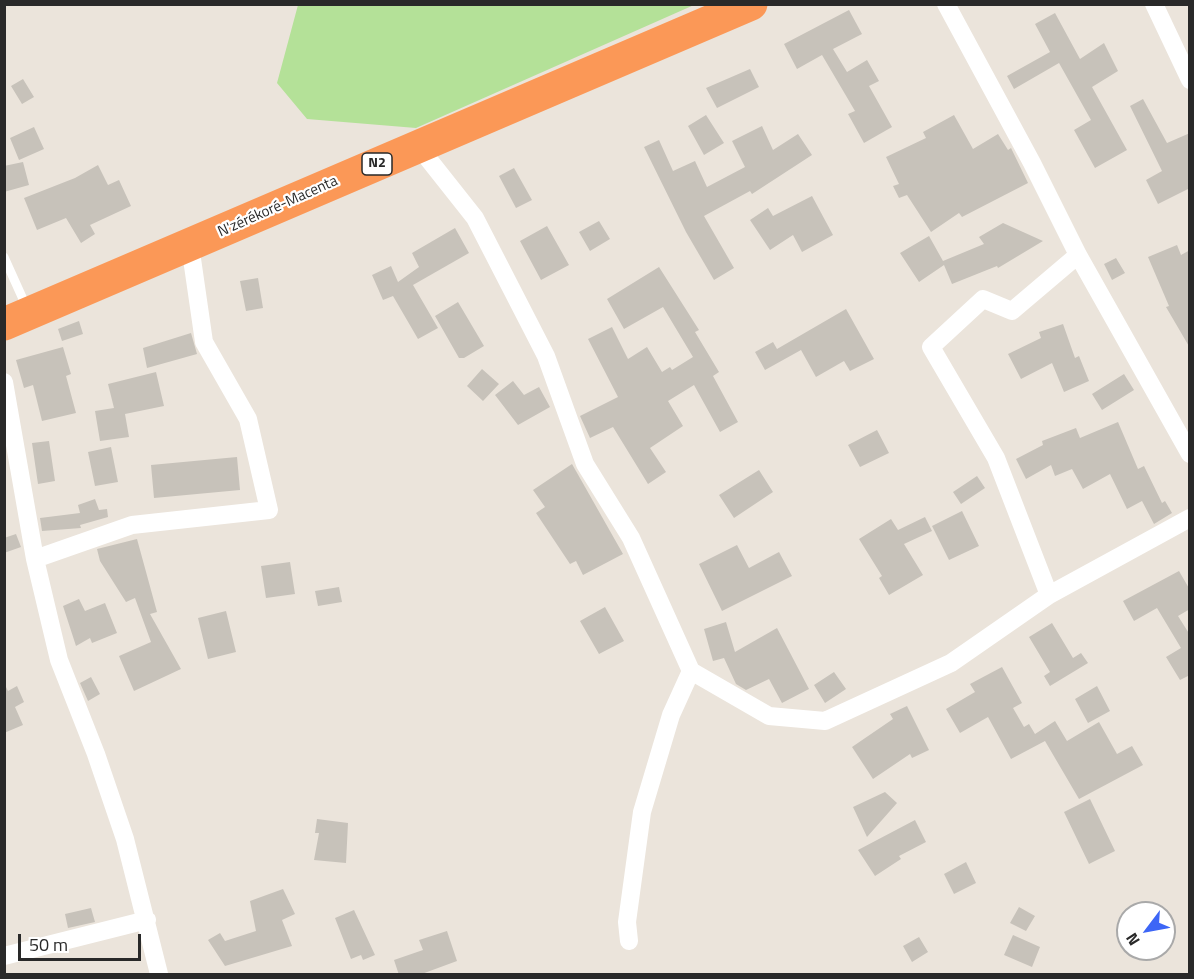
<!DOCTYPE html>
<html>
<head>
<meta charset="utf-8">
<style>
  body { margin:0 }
  #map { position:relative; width:1194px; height:979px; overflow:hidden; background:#ebe4db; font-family:"Titillium Web",sans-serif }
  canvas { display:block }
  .frame { position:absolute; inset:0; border:6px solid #292929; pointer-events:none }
  .north { position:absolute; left:1116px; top:901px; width:60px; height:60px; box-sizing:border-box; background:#fff; border:2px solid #a9a9a9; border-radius:50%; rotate:238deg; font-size:16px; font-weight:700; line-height:24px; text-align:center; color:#292929 }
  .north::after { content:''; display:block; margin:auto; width:21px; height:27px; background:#3d66f6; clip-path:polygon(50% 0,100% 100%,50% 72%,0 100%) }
  .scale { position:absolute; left:18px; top:934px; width:123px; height:27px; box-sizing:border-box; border:3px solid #292929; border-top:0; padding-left:8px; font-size:18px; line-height:21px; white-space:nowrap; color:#292929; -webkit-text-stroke:4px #fff; paint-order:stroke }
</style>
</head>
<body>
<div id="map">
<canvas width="1194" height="979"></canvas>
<div class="frame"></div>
<div class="north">N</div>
<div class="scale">50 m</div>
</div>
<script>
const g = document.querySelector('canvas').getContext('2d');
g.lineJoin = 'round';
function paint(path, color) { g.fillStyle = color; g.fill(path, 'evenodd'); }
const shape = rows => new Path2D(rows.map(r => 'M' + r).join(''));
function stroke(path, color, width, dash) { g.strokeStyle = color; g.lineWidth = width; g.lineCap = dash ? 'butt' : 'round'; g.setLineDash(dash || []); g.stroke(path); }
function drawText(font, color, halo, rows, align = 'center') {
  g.font = font + ' "Titillium Web",sans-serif'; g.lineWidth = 4.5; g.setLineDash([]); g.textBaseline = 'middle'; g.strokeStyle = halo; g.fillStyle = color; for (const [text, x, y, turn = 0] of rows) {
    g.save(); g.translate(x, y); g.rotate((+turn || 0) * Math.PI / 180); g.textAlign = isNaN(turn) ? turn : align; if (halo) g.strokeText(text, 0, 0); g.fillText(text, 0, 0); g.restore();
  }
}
const green = shape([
  [298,5,298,4,694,5,416,128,307,119,277,83]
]);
const building = shape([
  [849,10,862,34,833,49,847,72,867,60,879,81,869,86,892,127,864,143,848,114,855,111,822,55,797,69,784,44],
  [1055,13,1080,59,1104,43,1118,71,1092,87,1127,150,1095,168,1074,130,1091,120,1059,63,1014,89,1007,76,1050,52,1035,24],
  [750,69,759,87,717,108,706,88],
  [23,79,34,97,22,104,11,86],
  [1143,99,1167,143,1190,133,1190,188,1158,204,1146,180,1162,171,1130,106],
  [706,115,724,143,704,155,688,126],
  [954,115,973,149,998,134,1008,150,1011,148,1028,183,962,217,959,213,931,232,907,195,899,198,893,186,899,184,886,157,926,138,923,132],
  [762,126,773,150,798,134,812,155,752,194,750,191,704,216,734,268,714,280,686,232,644,147,659,140,673,171,695,161,707,187,745,167,732,141],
  [34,127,44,149,19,160,10,138],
  [23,162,29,185,4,192,4,166],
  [98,165,108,185,119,180,131,206,90,225,95,234,81,243,66,218,37,230,24,198,75,178],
  [514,168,532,200,516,208,499,176],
  [812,196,833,235,802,252,793,235,770,250,750,220,768,208,773,216],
  [599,221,610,239,590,251,579,232],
  [1003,223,1043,241,998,268,997,266,952,284,944,265,919,282,900,253,929,236,943,261,984,244,979,237],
  [547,226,569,265,541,280,520,241],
  [455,228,469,253,413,285,438,328,418,339,393,296,383,300,372,275,391,266,398,282,419,267,412,253],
  [1177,245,1181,255,1190,250,1190,348,1166,307,1169,306,1148,257],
  [1116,258,1125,273,1112,280,1104,264],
  [659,267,699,330,695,332,719,372,713,376,738,422,720,432,694,385,668,401,683,426,650,448,666,472,648,484,613,427,590,438,580,416,618,397,588,339,612,327,628,359,647,347,662,372,670,367,672,370,693,357,663,307,624,329,607,299],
  [258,278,263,308,246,311,240,281],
  [458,302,484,346,464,358,459,358,435,316],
  [846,309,874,359,850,371,844,361,816,377,801,350,765,370,755,352,773,342,777,349],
  [79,321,83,334,62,341,58,329],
  [1063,324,1075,358,1079,356,1089,381,1064,392,1052,363,1021,379,1008,354,1041,338,1039,332],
  [191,333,197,354,147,368,143,348],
  [63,347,71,374,66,376,76,413,42,421,33,385,24,388,16,360],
  [482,369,499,384,483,401,467,386],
  [156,372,164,406,125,414,129,437,100,441,95,411,114,408,108,384],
  [1124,374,1134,390,1102,410,1092,394],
  [513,381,524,395,539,387,550,407,518,425,495,395],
  [1118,422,1138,469,1144,466,1162,503,1165,501,1172,513,1154,524,1142,501,1127,509,1110,474,1083,489,1072,469,1055,476,1051,465,1026,479,1016,459,1043,445,1042,441,1076,428,1080,438],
  [877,430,889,453,860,467,848,445],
  [49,441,55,481,38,484,32,443],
  [111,447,118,482,95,486,88,452],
  [237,457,240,490,154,498,151,465],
  [572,464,623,554,583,575,576,561,570,564,536,513,545,507,533,490],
  [759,470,773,492,734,518,719,495],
  [977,476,985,488,961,504,953,492],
  [95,499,99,510,107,509,108,517,80,525,81,528,42,531,40,518,80,513,78,505],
  [962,511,979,546,949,560,932,526],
  [925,517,932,531,904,544,923,575,889,595,879,578,882,576,859,539,891,519,898,530],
  [16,534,21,547,4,553,4,538],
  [137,539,157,612,150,614,181,669,134,691,119,656,151,642,135,598,126,602,100,561,97,549],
  [737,545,749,568,779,552,792,576,722,611,699,564],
  [290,562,295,594,266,598,261,566],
  [1179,571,1190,590,1190,609,1178,616,1190,635,1190,675,1180,680,1166,657,1181,648,1157,608,1134,621,1123,601],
  [339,587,342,602,318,606,315,591],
  [79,599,85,611,105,603,117,633,92,643,90,638,76,646,63,606],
  [605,607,624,641,599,654,580,621],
  [226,611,236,652,208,659,198,618],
  [726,622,735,652,777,628,809,689,782,703,769,679,746,690,736,684,724,658,713,661,704,629],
  [1052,623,1073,658,1081,653,1088,663,1050,686,1044,676,1050,672,1029,637],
  [1002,667,1022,703,1013,708,1024,727,1029,724,1035,734,1055,721,1067,741,1099,722,1117,754,1132,746,1143,765,1079,799,1045,741,1011,759,988,717,960,733,946,709,975,692,970,684],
  [834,672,846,689,825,703,814,685],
  [91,677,100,694,88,701,80,683],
  [4,683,8,691,17,686,24,702,15,707,23,725,4,733],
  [1097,686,1110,711,1088,723,1075,699],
  [907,706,929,750,912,758,910,754,873,779,852,747,893,719,890,714],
  [885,792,897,803,867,837,853,807],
  [1090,799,1115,851,1089,864,1064,812],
  [317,819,348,823,346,863,314,860,319,833,315,833],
  [915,820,926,842,899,856,901,859,875,876,858,850],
  [966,862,976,883,954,894,944,874],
  [283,889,295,914,282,920,292,946,225,966,208,940,220,933,225,941,256,931,250,901],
  [1019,907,1035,916,1026,931,1010,923],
  [91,908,95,922,68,928,65,914],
  [354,910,375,955,363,960,361,955,351,959,335,918],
  [447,931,457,961,419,975,399,975,394,960,423,950,419,940],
  [1013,935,1040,947,1032,967,1004,955],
  [919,937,928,952,912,962,903,946]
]);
const lane = shape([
  [4,257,27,308]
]);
const street = shape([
  [946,4,1032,163,1078,255,1190,454],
  [1154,4,1190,80],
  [418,146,475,218,546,356,585,464,631,538,691,671,769,716,825,721,951,663,1049,595,1190,518],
  [4,382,35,559,59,660,96,754,125,839,159,974],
  [35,559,132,525,269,510,248,419,204,342,190,245],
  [1049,595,996,458,931,347,983,299,1012,311,1078,255],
  [629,941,627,922,642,812,671,715,691,671],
  [4,956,147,920]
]);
const highway = shape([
  [4,324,751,4]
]);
const shields = [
  [377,164,30]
];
const shieldNames = [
  ["N2",377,164]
];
const streetNames = [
  ["N'zérékoré-Macenta",278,207,-24]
];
paint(green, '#b4e198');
paint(building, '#c7c2ba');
stroke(lane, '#fff', 9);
stroke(street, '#fff', 18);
stroke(highway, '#fb9857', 33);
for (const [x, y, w] of shields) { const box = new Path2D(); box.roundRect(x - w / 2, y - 11, w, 22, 4.5); g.fillStyle = '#fff'; g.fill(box); stroke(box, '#292929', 1.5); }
drawText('bold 14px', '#292929', null, shieldNames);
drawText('15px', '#292929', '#fff', streetNames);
</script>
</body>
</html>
